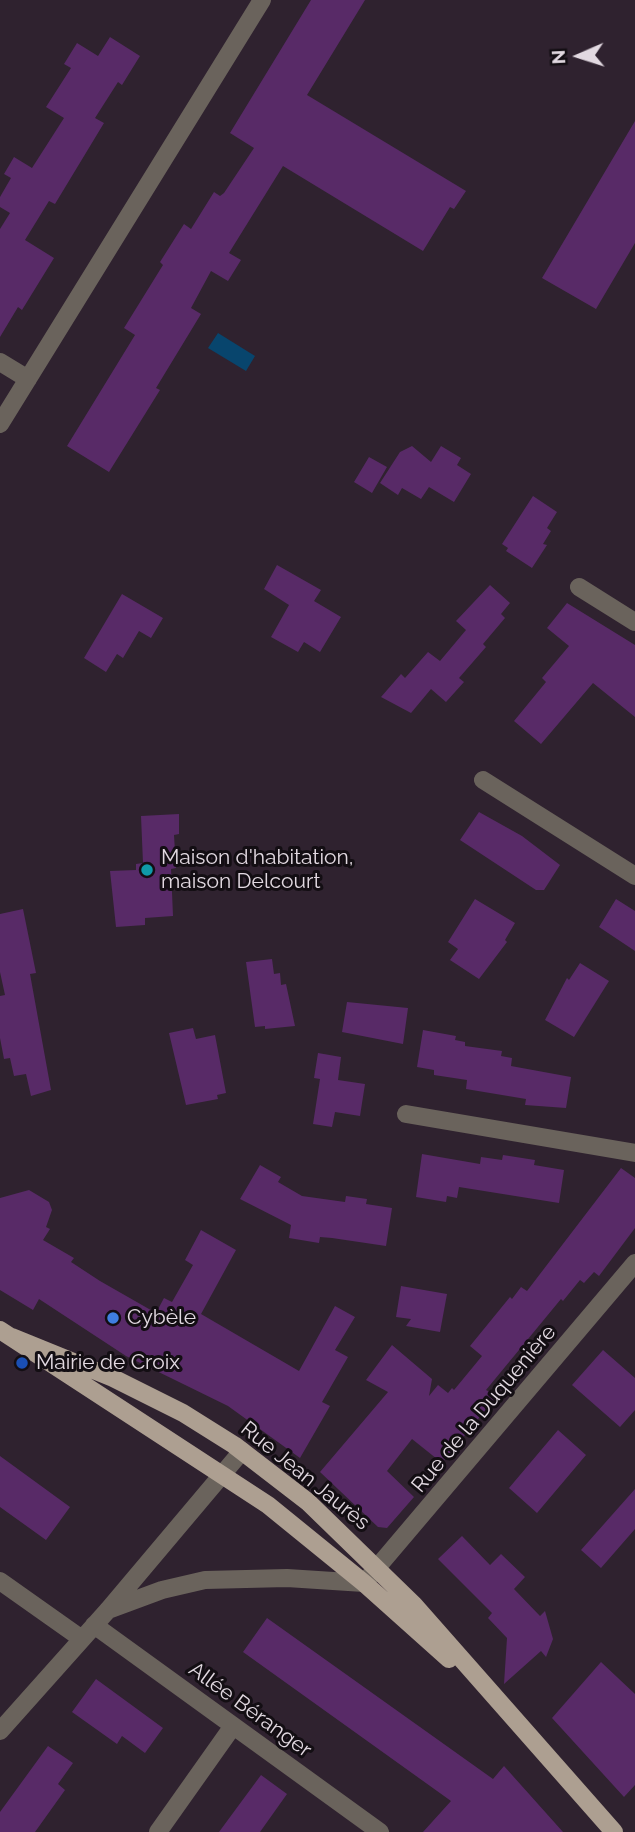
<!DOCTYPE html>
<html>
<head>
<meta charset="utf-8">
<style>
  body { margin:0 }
  #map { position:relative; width:635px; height:1832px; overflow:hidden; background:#2f222f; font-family:Raleway,sans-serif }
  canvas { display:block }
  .north { position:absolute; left:544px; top:21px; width:70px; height:70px; -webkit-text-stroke:5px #130e13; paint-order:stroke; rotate:267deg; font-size:19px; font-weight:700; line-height:28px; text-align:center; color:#e2d9e1 }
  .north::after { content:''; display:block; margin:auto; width:24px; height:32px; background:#e2d9e1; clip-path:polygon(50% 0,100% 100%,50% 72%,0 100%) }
</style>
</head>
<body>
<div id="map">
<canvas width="635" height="1832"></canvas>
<div class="north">N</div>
</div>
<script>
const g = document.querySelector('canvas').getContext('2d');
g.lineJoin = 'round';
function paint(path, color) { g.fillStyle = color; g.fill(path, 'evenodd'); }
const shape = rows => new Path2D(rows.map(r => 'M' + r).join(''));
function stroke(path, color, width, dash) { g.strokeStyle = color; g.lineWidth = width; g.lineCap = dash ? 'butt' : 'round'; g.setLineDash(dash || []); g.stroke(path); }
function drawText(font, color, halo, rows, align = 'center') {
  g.font = font + ' Raleway,sans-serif'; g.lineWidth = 6; g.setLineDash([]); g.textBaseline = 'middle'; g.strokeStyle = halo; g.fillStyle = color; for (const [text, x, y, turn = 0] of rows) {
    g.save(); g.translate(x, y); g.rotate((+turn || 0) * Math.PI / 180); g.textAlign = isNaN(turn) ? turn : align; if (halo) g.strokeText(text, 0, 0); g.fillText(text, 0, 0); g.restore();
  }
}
const water = shape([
  [218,333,255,356,246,371,208,348]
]);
const building = shape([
  [311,0,365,0,307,95,466,191,454,209,450,207,423,251,283,166,229,253,241,260,228,281,211,271,191,308,201,314,156,388,160,390,109,472,67,446,135,335,124,328,163,265,160,262,184,224,191,229,214,192,220,196,224,193,254,148,230,133],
  [110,37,140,56,122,85,118,82,95,118,104,123,55,204,49,201,25,240,54,258,22,310,18,307,0,337,0,229,10,213,0,207,0,197,11,178,4,174,14,157,32,168,64,118,46,107,71,68,64,64,77,43,98,56],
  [635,121,635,243,596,309,542,278],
  [412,446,431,462,441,446,461,458,457,465,471,474,454,502,429,487,421,499,402,488,398,495,380,483,400,452],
  [369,457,387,467,372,493,354,482],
  [533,496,557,512,547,528,551,531,543,544,547,545,532,568,506,551,508,548,502,544],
  [277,565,321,590,314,601,341,617,320,652,304,642,298,652,271,637,289,605,264,589],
  [490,585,510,603,501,614,505,618,483,644,486,647,459,678,464,682,446,702,431,689,411,713,381,697,401,674,405,678,428,652,440,661,466,630,456,621],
  [122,594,163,618,151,638,139,631,123,658,117,654,106,672,84,658],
  [567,603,635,645,635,717,593,683,541,744,514,721,546,682,542,678,569,646,547,628],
  [479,812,522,836,560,865,544,890,536,890,460,840],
  [179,814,179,834,174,835,176,868,171,869,173,916,145,918,145,925,116,927,110,871,136,870,136,864,143,863,141,816],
  [475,899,515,923,505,940,507,942,479,979,450,960,458,949,448,942],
  [616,899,635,911,635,951,599,927],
  [23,909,36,973,30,974,51,1090,31,1096,26,1074,14,1076,10,1058,4,1059,0,1038,0,996,5,995,0,972,0,914],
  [272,959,274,974,280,973,281,985,286,984,295,1026,265,1029,265,1026,255,1027,246,962],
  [580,963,609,981,574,1037,545,1020,567,978,569,980],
  [347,1002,408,1008,403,1044,342,1032],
  [193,1028,196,1039,215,1035,226,1093,217,1095,218,1099,186,1105,169,1033],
  [423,1030,456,1036,455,1040,465,1042,465,1046,502,1051,501,1056,512,1058,511,1066,571,1077,566,1108,525,1105,526,1099,466,1089,467,1080,434,1075,434,1070,417,1067],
  [318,1053,341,1057,338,1080,365,1084,360,1116,335,1112,332,1127,313,1124,320,1079,314,1078],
  [422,1154,480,1164,481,1157,502,1160,503,1155,535,1160,534,1165,564,1170,559,1203,459,1187,457,1198,447,1196,446,1202,416,1197],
  [260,1165,281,1177,278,1182,302,1196,345,1202,346,1196,367,1199,366,1204,392,1208,386,1246,332,1238,320,1237,319,1243,289,1238,291,1225,240,1199],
  [621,1168,635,1178,635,1228,599,1276,594,1272,584,1283,580,1280,563,1301,561,1299,486,1390,497,1396,442,1463,412,1439,387,1471,414,1497,387,1528,378,1527,320,1472,388,1392,366,1380,392,1345,432,1379,429,1396,438,1385,448,1393,452,1388,454,1390,482,1356,470,1346,510,1297,512,1299,521,1287,527,1291],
  [29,1190,49,1202,52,1210,46,1227,50,1229,43,1240,74,1258,71,1262,100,1281,156,1313,164,1298,172,1302,193,1265,185,1260,201,1230,236,1250,201,1314,299,1371,335,1306,355,1317,335,1350,348,1357,322,1402,330,1406,300,1458,228,1406,126,1356,39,1299,33,1310,0,1290,0,1198],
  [401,1286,447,1294,440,1332,406,1326,411,1319,396,1317],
  [603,1350,635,1378,635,1410,620,1427,572,1385],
  [558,1430,586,1455,537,1513,509,1488],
  [0,1456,70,1507,46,1540,0,1507],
  [635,1489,635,1529,601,1568,581,1550],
  [462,1536,490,1565,501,1554,525,1577,514,1589,540,1616,545,1611,553,1639,546,1657,541,1651,504,1684,507,1638,488,1618,492,1613,438,1559],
  [267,1618,493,1779,504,1766,563,1832,423,1832,451,1801,243,1652],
  [601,1662,635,1694,635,1785,624,1797,552,1718],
  [96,1679,163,1728,145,1753,122,1736,117,1744,72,1712],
  [48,1746,73,1763,58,1784,65,1790,35,1832,0,1832,0,1812],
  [261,1775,287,1794,260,1832,219,1832]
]);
const minor = shape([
  [0,362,28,379],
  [0,424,262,0],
  [579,587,635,622],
  [483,780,635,876],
  [406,1114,635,1153],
  [0,1581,82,1639],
  [108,1610,162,1590,205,1580,287,1578,364,1583,635,1263],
  [94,1625,380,1832],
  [0,1731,108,1610,242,1451],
  [158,1832,233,1726]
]);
const major = shape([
  [0,1330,268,1505,364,1583,449,1659],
  [12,1337,113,1378,183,1413,234,1445,308,1502,414,1605,614,1832]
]);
const markers = [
  [147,870,7,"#0f9aa8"],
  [113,1318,7,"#3f7fe0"],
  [22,1363,7,"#1a4fb4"]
];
const poiNames = [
  ["Maison d'habitation,",161,858],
  ["maison Delcourt",161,882],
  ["Cybèle",127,1318],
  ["Mairie de Croix",36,1363]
];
const streetNames = [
  ["Rue de la Duquenière",484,1409,-50],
  ["Rue Jean Jaurès",305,1476,39],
  ["Allée Béranger",250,1710,36]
];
paint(water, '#08456d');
paint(building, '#582a67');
stroke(minor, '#6a635c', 18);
stroke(major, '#ad9f91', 18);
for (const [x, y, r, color] of markers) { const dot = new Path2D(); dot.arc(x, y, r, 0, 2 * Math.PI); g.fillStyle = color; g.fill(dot); stroke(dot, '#130e13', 2.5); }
drawText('21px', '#e2d9e1', '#130e13', poiNames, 'left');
drawText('21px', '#e2d9e1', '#130e13', streetNames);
</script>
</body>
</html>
